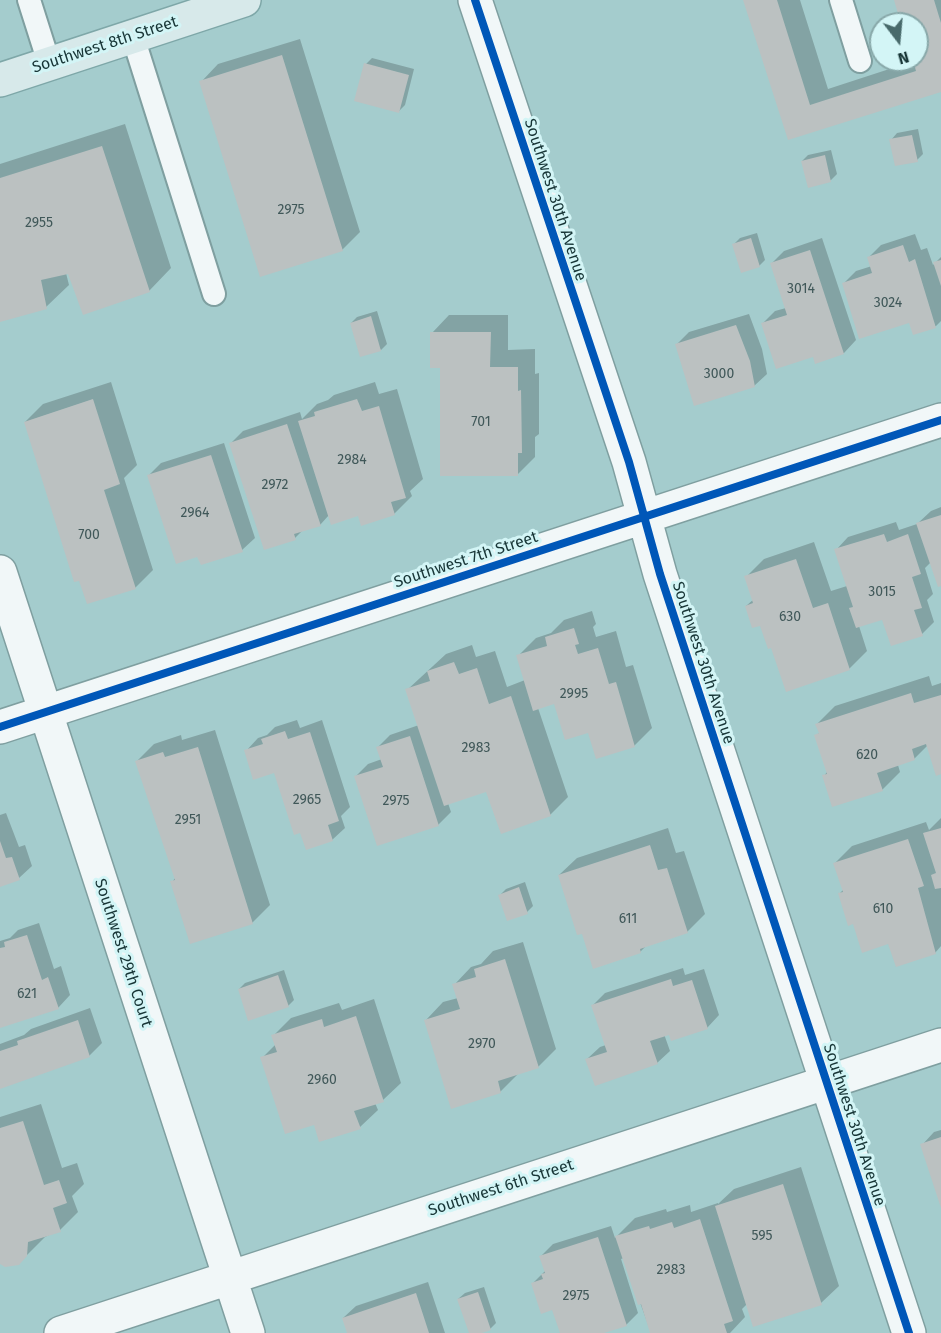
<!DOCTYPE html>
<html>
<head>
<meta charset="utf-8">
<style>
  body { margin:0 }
  #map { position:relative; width:941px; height:1333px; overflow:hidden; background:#a4cccd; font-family:"Fira Sans",sans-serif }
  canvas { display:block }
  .north { position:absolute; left:869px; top:12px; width:60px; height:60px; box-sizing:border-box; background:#d3f5f6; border:2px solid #88a8a9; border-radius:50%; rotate:164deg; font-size:16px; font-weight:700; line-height:24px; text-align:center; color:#173536 }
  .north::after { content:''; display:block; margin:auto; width:21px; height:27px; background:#486a6b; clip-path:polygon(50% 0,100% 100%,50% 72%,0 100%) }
</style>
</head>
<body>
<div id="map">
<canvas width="941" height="1333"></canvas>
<div class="north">N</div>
</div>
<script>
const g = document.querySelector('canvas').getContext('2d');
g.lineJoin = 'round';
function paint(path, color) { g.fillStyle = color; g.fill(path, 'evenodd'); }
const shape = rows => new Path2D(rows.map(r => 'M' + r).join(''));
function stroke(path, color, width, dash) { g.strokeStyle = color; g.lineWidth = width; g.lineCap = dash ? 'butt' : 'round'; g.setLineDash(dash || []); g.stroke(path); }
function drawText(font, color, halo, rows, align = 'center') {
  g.font = font + ' "Fira Sans",sans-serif'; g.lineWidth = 6; g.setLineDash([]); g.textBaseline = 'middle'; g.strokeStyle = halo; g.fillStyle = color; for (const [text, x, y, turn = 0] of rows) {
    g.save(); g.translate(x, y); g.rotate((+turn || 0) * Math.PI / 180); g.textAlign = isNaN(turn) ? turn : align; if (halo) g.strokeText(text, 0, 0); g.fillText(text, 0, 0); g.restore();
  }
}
const shadow = shape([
  [745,0,800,0,828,89,917,60,917,24,903,24,895,0,941,0,941,90,789,138],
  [300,39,360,232,342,250,201,82,218,64],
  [372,58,414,69,405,105,399,111,366,64],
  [125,124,171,268,149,291,69,272,66,273,69,285,46,307,0,320,0,164],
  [918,129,923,154,917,160,891,140,897,133],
  [831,150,837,174,831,180,809,186,802,161,808,155],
  [757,233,765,260,759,266,734,244,740,238],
  [915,234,921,250,927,248,933,265,941,257,941,321,936,326,914,333,910,322,844,283,856,271,872,266,869,257,881,245],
  [822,238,856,340,844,353,816,362,814,356,763,323,775,311,786,308,772,263,784,251],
  [377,311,387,344,381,350,351,323,357,317],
  [749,314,762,349,767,374,754,386,677,344,689,332],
  [449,315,508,315,508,350,535,349,535,374,539,373,539,434,535,437,535,457,517,475,441,366,432,333],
  [111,382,137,465,124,478,153,570,135,588,25,422,43,404],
  [375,382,379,394,397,389,423,479,410,491,412,496,394,514,329,515,320,525,303,530,295,538,230,444,243,431,300,412,302,419,317,404,328,400,334,395],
  [224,443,255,538,242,550,149,475,161,463],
  [941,507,941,584,931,562,925,568,933,594,927,600,934,622,922,634,883,618,859,626,867,651,849,669,772,645,761,624,746,606,754,599,746,577,764,559,814,542,831,591,847,586,836,550,848,537,896,522,899,530,917,524,931,511],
  [592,611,596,624,593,627,596,637,616,631,626,667,633,665,652,728,634,746,589,731,555,702,538,708,568,797,550,815,487,790,448,803,451,812,438,825,356,776,368,764,382,759,378,747,390,735,419,725,407,690,446,654,472,645,476,657,495,651,507,687,525,680,518,656,536,638,551,633,564,620],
  [929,676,932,686,941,683,941,772,928,745,914,759,898,765,900,772,882,790,824,776,827,772,816,736,820,732,817,724,835,706],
  [297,720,300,728,322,720,350,807,341,816,345,828,332,840,275,771,246,751,258,738,267,735,275,727],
  [215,730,270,905,252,923,172,882,176,877,137,761,154,744,181,735,182,740],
  [6,813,19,847,25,845,32,866,19,878,0,885,0,815],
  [941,818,941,946,935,953,889,942,854,922,839,894,843,890,835,863,852,846,926,822,929,830],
  [668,828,676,853,684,851,705,914,687,932,646,946,640,952,559,875,577,858],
  [525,882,533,906,527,912,500,895,506,889],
  [39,923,54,969,61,966,70,995,58,1008,0,1027,0,941,10,938,18,930],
  [523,942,556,1049,538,1067,518,1074,500,1092,426,1020,443,1002,458,998,454,985,471,967,481,964,493,951],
  [683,968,685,975,704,969,719,1015,707,1028,664,1034,670,1051,657,1063,587,1059,600,1047,606,1045,593,1005,605,993],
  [284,970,294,1000,288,1006,239,989,245,983],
  [374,999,401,1083,383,1100,375,1103,378,1110,360,1127,315,1123,262,1058,276,1044,273,1036,291,1018,339,1003,342,1010],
  [90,1008,102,1043,89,1056,0,1087,0,1044,24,1035,31,1029],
  [41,1104,62,1168,77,1163,84,1184,72,1196,78,1212,60,1230,45,1237,18,1264,0,1263,0,1117],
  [941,1130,941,1205,922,1145,934,1132],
  [801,1167,839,1286,821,1303,747,1304,742,1309,745,1317,730,1333,651,1333,624,1258,621,1259,638,1313,626,1325,600,1333,561,1333,553,1308,533,1283,546,1270,541,1256,553,1244,611,1226,615,1238,635,1218,666,1209,667,1212,690,1205,691,1212,718,1203,718,1204,734,1189],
  [428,1282,445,1333,348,1333,343,1318,356,1306],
  [484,1287,496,1323,490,1329,478,1333,470,1333,458,1299,465,1293]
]);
const building = shape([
  [743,0,777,0,810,105,916,71,913,60,917,60,917,24,901,24,894,0,934,0,941,23,941,92,788,140],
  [282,55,343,251,260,277,199,81],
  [364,63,409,75,399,113,354,101],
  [912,135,918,162,895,166,889,139],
  [102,146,150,292,83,315,68,274,41,280,47,309,0,322,0,178],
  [825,155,831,182,808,188,801,161],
  [751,238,760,267,741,273,732,244],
  [903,245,909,262,915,259,936,328,913,335,909,323,859,339,842,283,872,273,867,257],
  [810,250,844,354,815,364,813,357,776,369,761,323,787,315,770,263],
  [941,260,941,286,933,262],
  [371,316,381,351,360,357,350,323],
  [736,325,750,361,755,387,694,406,675,344],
  [430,332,491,332,490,367,518,367,518,391,521,390,522,453,518,453,518,476,440,476,440,368,430,368],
  [93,399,120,484,104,490,136,589,87,604,79,581,74,582,24,422],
  [357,399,362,411,379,406,406,498,391,502,395,515,361,526,358,516,331,525,298,421,315,416,314,412],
  [287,424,321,526,294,534,296,540,264,550,229,443],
  [211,455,243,552,201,565,197,557,176,564,147,475],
  [941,515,941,586,938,587,916,523],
  [884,534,887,542,908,534,921,574,912,577,922,608,914,610,923,636,891,646,882,620,856,628,849,608,853,607,834,549],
  [796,559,813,608,828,603,850,670,786,692,771,648,768,649,760,626,752,628,745,606,753,603,744,576],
  [574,628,579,644,575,645,578,654,598,648,609,684,616,682,635,747,596,759,588,733,565,740,554,704,533,711,516,655,547,646,545,637],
  [454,662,459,674,477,668,489,704,511,696,551,816,501,834,486,792,444,806,405,689,430,681,427,671],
  [911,693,914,703,941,695,941,774,936,776,926,744,912,749,915,760,877,773,883,791,832,807,822,775,827,774,814,735,819,733,815,724],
  [285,731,288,739,310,732,339,821,328,825,333,841,306,850,300,833,294,835,274,773,253,780,244,750,263,744,261,739],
  [410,736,439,826,377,846,354,776,383,767,376,747],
  [198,747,253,924,190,944,170,881,175,880,135,761,163,752,165,757],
  [941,828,941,888,935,889,931,875,936,873,923,833],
  [908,839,924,886,918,888,936,954,896,967,888,944,862,953,853,924,848,926,838,893,843,892,833,863],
  [0,841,6,858,12,857,20,880,0,887],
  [650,845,658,870,667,868,688,933,640,949,641,953,593,969,582,934,577,935,558,875],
  [519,887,528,914,507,921,498,895],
  [27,935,42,980,48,977,59,1009,0,1028,0,948,5,947,4,942],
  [505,959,539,1068,498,1081,501,1093,451,1109,424,1020,460,1009,452,984,476,977,474,969],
  [278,975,289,1007,248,1021,238,989],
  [671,979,673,986,692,980,708,1029,671,1041,669,1035,650,1041,658,1064,595,1086,585,1059,607,1052,591,1005],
  [356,1016,384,1102,354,1111,361,1129,319,1142,314,1125,285,1134,260,1057,277,1052,271,1035,322,1019,324,1027],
  [78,1020,90,1057,0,1089,0,1051,18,1045,17,1041],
  [23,1121,44,1185,59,1180,67,1203,53,1208,61,1232,28,1242,27,1256,19,1265,5,1267,0,1264,0,1128],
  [941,1137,941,1208,920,1144],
  [783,1184,822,1305,753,1327,715,1206],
  [700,1219,733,1321,724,1324,727,1333,650,1333,641,1304,638,1305,615,1236,649,1226,650,1229,672,1222,674,1228],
  [598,1237,627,1326,604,1333,560,1333,552,1310,541,1314,531,1283,543,1279,541,1274,545,1273,539,1256],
  [478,1292,491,1330,482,1333,469,1333,457,1299],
  [416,1293,429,1333,347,1333,342,1318]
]);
const lane = shape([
  [29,0,49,63],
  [841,0,860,61],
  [133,37,214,294]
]);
const street = shape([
  [475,0,629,462,660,574,909,1333],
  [0,572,248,1333],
  [0,727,941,420],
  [61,1333,941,1045]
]);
const primary = shape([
  [0,80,244,0]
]);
const cycleway = shape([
  [475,0,629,462,660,574,909,1333],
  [0,727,941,420]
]);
const numberNames = [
  ["2975",291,210],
  ["2955",39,223],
  ["3014",801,289],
  ["3024",888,303],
  ["3000",719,374],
  ["701",481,422],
  ["2984",352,460],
  ["2972",275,485],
  ["2964",195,513],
  ["700",89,535],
  ["3015",882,592],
  ["630",790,617],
  ["2995",574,694],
  ["2983",476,748],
  ["620",867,755],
  ["2965",307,800],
  ["2975",396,801],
  ["2951",188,820],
  ["610",883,909],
  ["611",628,919],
  ["621",27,994],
  ["2970",482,1044],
  ["2960",322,1080],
  ["595",762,1236],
  ["2983",671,1270],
  ["2975",576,1296]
];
const streetNames = [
  ["Southwest 8th Street",105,45,-18],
  ["Southwest 30th Avenue",555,200,72],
  ["Southwest 7th Street",466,560,-18],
  ["Southwest 30th Avenue",703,663,72],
  ["Southwest 29th Court",123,953,72],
  ["Southwest 30th Avenue",854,1125,72],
  ["Southwest 6th Street",501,1188,-18]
];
paint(shadow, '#0003');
paint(building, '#bbc1c1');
stroke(lane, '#7f9fa0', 26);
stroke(street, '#7f9fa0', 36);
stroke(primary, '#7ea7a8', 36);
stroke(lane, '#f1f7f8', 22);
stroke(street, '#f1f7f8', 33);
stroke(primary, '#d7e9ea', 33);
stroke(cycleway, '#0057b8', 8);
drawText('14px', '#405859', null, numberNames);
drawText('16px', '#173536', '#d3f5f6', streetNames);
</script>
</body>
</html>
